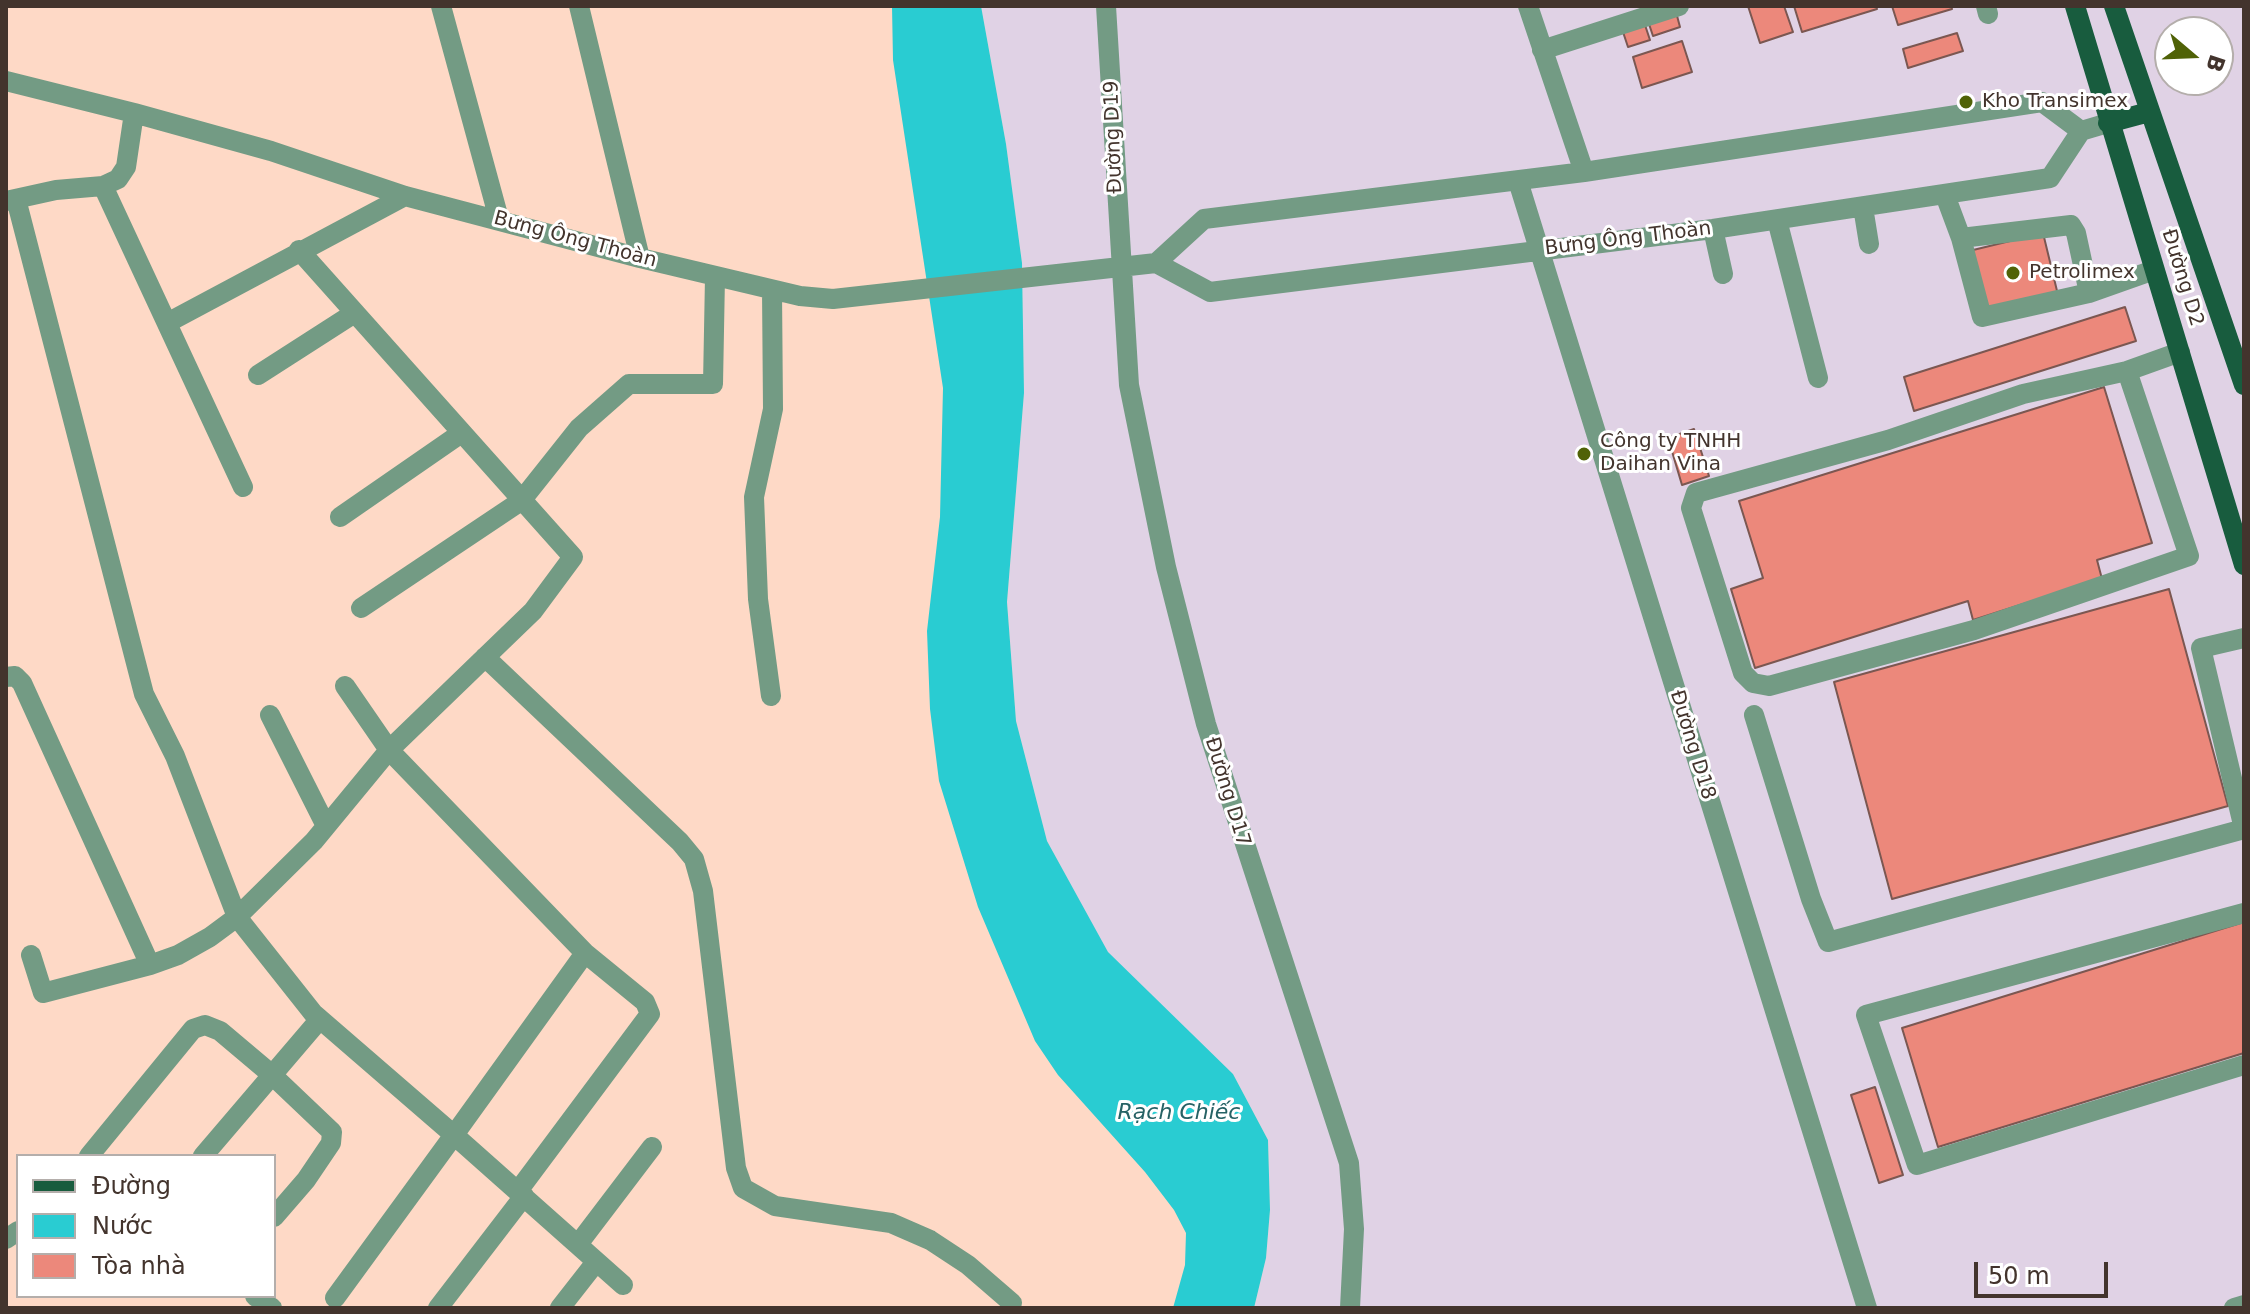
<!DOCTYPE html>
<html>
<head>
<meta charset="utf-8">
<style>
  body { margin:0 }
  #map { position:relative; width:2250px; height:1314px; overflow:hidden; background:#fed9c6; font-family:"DejaVu Sans",sans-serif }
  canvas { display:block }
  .frame { position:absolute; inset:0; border:8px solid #43342d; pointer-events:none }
  .legend { position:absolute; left:16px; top:1154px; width:260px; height:144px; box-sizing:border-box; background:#fff; border:2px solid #b4aeab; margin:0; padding:10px 14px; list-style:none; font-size:24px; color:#43342d }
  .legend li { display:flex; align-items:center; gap:16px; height:40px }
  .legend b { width:40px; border:2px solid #b4aeab }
  .north { position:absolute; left:2154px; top:16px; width:80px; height:80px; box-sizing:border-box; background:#fff; border:2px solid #b4aeab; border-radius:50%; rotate:109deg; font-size:22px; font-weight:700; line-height:32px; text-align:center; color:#43342d }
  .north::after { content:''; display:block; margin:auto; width:28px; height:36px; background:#506207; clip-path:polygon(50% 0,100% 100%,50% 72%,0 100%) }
  .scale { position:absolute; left:1974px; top:1262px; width:134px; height:36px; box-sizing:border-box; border:4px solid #43342d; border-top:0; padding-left:10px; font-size:24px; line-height:28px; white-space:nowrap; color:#43342d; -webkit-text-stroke:6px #fff; paint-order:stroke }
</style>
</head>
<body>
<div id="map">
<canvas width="2250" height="1314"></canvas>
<div class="frame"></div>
<ul class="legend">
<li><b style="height:10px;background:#185c3e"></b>Đường</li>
<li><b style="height:22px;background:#29ccd2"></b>Nước</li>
<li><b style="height:22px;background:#ec887b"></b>Tòa nhà</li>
</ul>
<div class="north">B</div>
<div class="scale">50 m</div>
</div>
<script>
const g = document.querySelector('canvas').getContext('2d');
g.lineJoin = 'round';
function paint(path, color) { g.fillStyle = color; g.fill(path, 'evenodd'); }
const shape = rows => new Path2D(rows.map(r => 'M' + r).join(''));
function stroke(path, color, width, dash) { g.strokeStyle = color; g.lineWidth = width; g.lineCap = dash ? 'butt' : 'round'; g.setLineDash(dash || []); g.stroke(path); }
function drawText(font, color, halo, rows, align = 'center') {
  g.font = font + ' "DejaVu Sans",sans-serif'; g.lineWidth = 6; g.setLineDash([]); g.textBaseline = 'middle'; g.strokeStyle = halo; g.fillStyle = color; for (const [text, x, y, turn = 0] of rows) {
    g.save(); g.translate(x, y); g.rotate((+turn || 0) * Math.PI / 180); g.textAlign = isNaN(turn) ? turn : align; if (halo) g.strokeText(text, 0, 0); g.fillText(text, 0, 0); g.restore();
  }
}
const industrial = shape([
  [981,6,2244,6,2244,1308,1254,1308,1266,1258,1270,1210,1268,1140,1233,1074,1108,953,1047,841,1016,721,1007,602,1024,393,1022,263,1006,144],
  [2170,32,2218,32,2218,80,2170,80]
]);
const water = shape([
  [892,6,981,6,1006,144,1022,263,1024,393,1007,602,1016,721,1047,841,1108,952,1233,1074,1268,1140,1270,1210,1266,1258,1254,1308,1173,1308,1185,1265,1186,1233,1174,1210,1145,1172,1058,1075,1035,1041,978,907,939,781,930,709,927,631,940,517,943,388,893,60]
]);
const building = shape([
  [1748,6,1784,6,1793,32,1760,43,1748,6],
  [1794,6,1876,6,1877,9,1802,32,1794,6],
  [1892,6,1951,6,1952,9,1898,25,1892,6],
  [1676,12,1680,27,1653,36,1648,21,1676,12],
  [1645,25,1650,40,1628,47,1623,32,1645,25],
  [1957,33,1963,51,1908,68,1903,49,1957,33],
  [1682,41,1692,72,1642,88,1633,57,1682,41],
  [2043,233,2058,295,1983,313,1969,251,2043,233],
  [2125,307,2136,341,1914,411,1904,377,2125,307],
  [2104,387,2152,543,2097,560,2102,579,1973,620,1968,601,1755,668,1731,589,1763,578,1739,501,2104,387],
  [1694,429,1709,476,1682,485,1668,438,1694,429],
  [2169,589,2228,806,1892,899,1834,682,2169,589],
  [2244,922,2244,1053,1938,1147,1902,1028,2244,922],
  [1875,1087,1903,1175,1879,1183,1851,1095,1875,1087]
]);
const minor = shape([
  [441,6,499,219],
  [579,6,640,258],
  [1106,6,1129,385,1166,567,1206,724,1349,1163,1354,1229,1350,1308],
  [1528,6,1584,172],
  [1986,6,1988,14],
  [1542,50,1679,6],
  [6,81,134,113,271,151,405,196,640,258,800,296,833,299,1156,263,1204,219,1584,172,2042,102,2081,131],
  [1518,181,1867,1308],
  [103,186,243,487],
  [1945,195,1961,238,1982,317,2089,293,2154,270],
  [16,199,144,694,175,756,237,917,313,1013,454,1135,335,1298],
  [6,201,56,190,103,186,118,179,126,167,134,113],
  [1863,207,1869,244],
  [1777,220,1818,378],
  [1713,229,1723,274],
  [1961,238,2071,225,2076,233,2089,293],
  [1156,263,1210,292,1713,229,2050,178,2081,131,2108,123],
  [167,323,405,196],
  [2127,371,2189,556,1974,630,1769,686,1753,683,1743,673,1691,508,1696,493,1888,440,2023,394,2127,371],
  [2127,371,2180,352],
  [258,375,353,314],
  [340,517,460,434],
  [361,608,521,501,579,428,629,384,713,384,715,277],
  [485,657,680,842,694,859,703,891,736,1168,743,1188,775,1206,891,1223,930,1240,968,1265,1012,1303],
  [6,677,15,676,22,683,150,965],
  [345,686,389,750,585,953,454,1135,623,1285],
  [771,696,758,599,754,497,773,409,772,290],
  [270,715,326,826],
  [1754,715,1811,899,1828,942,2244,829],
  [2244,829,2201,648,2244,638],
  [2244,913,1866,1015,1917,1165,2244,1065],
  [31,955,43,993,150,965,178,955,210,937,237,917,314,841,389,750,533,611,573,557,299,250],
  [89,1156,193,1029,205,1025,220,1031,271,1074,332,1132,331,1143,306,1180,274,1217],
  [203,1156,320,1019],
  [518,1191,650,1014,645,1002,585,953],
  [6,1239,18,1231],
  [579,1243,652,1147],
  [255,1296,272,1308],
  [438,1308,524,1196],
  [560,1308,596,1262],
  [2234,1308,2244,1305]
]);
const major = shape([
  [2075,6,2244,565],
  [2114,6,2244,385],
  [2108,123,2149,112]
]);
const markers = [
  [1966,102,8,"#506207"],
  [2013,273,8,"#506207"],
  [1584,454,8,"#506207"]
];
const poiNames = [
  ["Kho Transimex",1982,102],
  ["Petrolimex",2029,273],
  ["Công ty TNHH",1600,442],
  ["Daihan Vina",1600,465]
];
const streetNames = [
  ["Đường D19",1114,137,-92],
  ["Bưng Ông Thoàn",1628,239,-7],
  ["Bưng Ông Thoàn",575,240,15],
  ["Đường D2",2182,278,73],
  ["Đường D18",1692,745,73],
  ["Đường D17",1227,792,73]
];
const waterNames = [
  ["Rạch Chiếc",1179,1113]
];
paint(industrial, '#e0d2e5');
paint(water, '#29ccd2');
paint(building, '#ec887b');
stroke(building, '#7b5751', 2);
stroke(minor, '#739b84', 20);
stroke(major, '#185c3e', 20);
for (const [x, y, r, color] of markers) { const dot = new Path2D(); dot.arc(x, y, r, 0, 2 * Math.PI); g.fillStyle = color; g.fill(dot); stroke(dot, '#fff', 3); }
drawText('20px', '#43342d', '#fff', poiNames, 'left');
drawText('20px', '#43342d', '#fff', streetNames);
drawText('italic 22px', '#266265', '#fff', waterNames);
</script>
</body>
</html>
